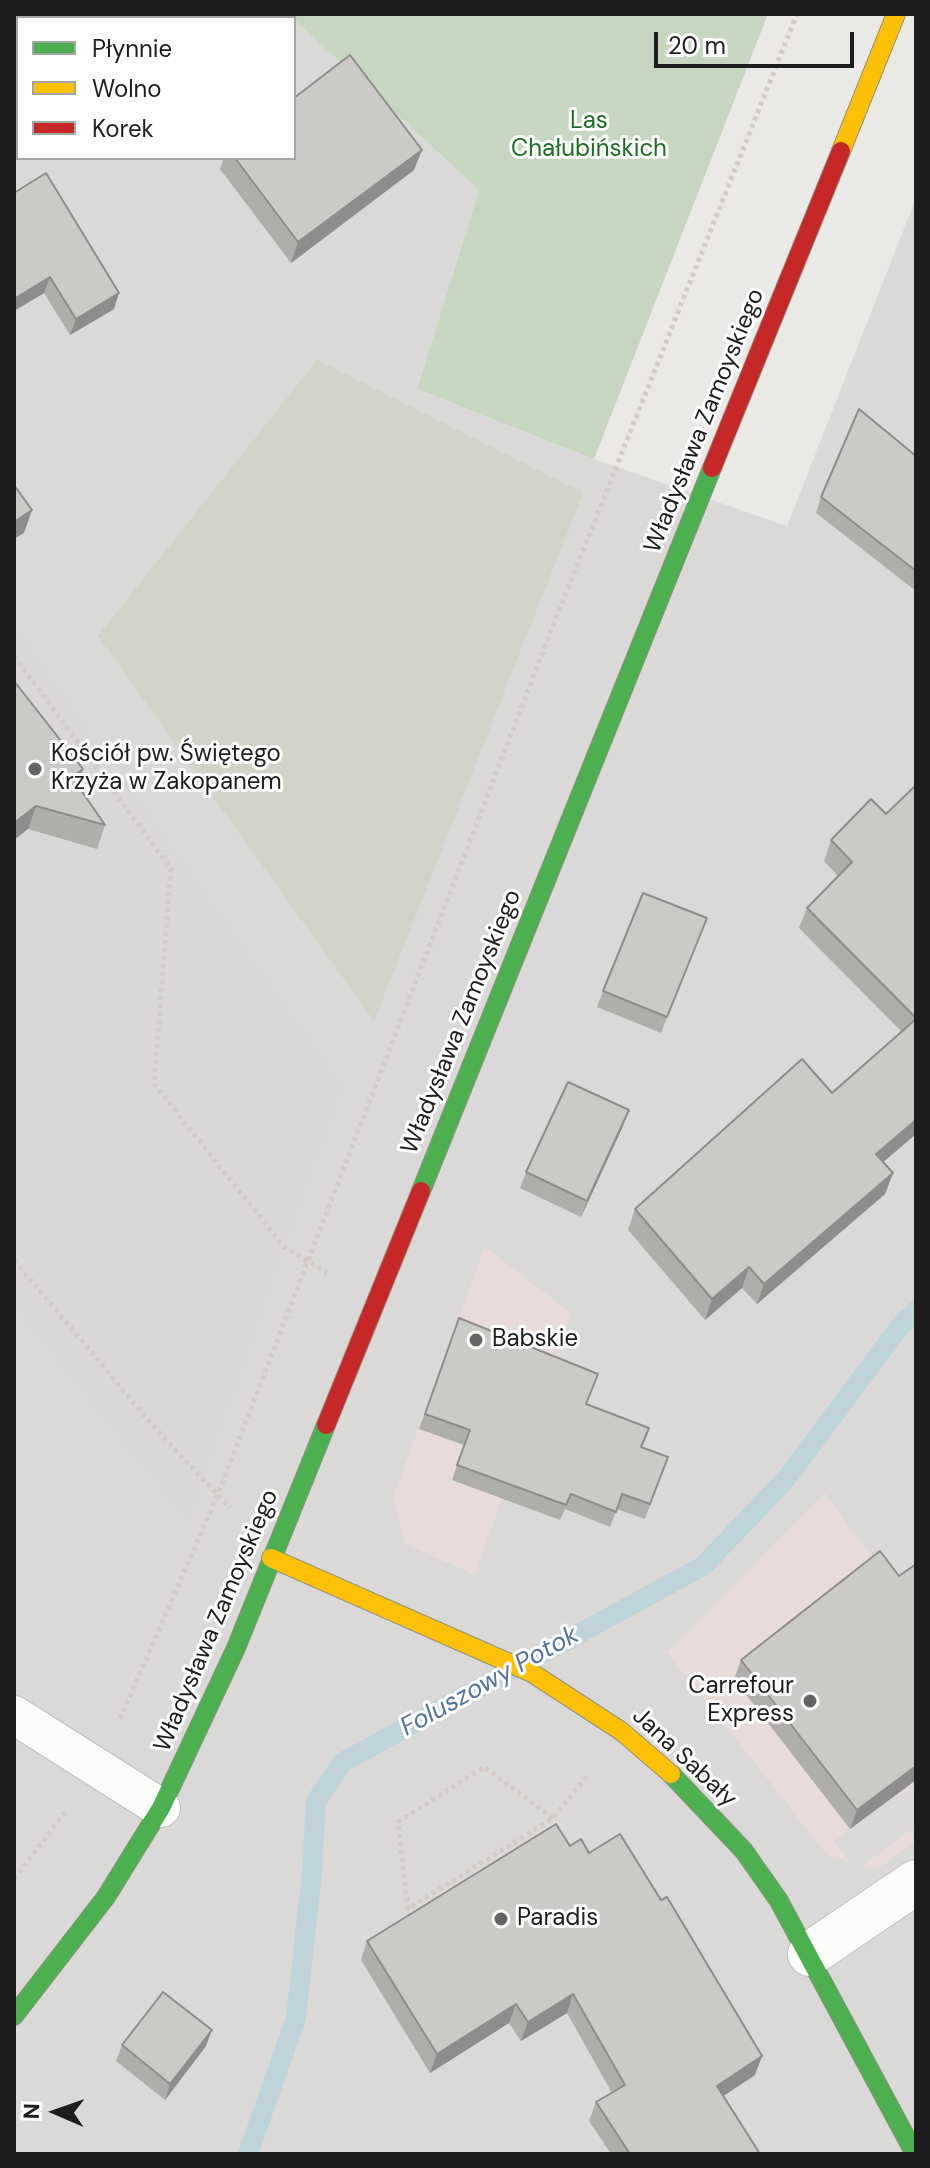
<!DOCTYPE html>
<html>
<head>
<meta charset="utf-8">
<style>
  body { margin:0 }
  #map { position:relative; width:930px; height:2168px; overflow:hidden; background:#ebe9e6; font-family:"DM Sans",sans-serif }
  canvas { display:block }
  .frame { position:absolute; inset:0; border:16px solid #1d1d1d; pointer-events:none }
  .legend { position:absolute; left:16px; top:16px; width:280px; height:144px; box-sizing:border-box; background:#fff; border:2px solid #a5a5a5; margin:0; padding:10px 14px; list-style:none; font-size:24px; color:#1d1d1d }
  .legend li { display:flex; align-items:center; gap:16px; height:40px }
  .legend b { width:40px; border:2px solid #a5a5a5 }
  .north { position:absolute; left:16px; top:2072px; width:80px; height:80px; -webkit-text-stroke:6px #fff; paint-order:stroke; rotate:272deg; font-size:22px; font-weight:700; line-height:32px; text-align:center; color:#1d1d1d }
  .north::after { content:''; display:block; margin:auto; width:28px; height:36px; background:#1d1d1d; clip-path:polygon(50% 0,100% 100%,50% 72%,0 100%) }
  .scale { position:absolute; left:654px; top:32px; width:200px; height:36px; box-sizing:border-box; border:4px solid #1d1d1d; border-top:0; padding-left:10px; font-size:24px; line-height:28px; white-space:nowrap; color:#1d1d1d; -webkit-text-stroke:6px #fff; paint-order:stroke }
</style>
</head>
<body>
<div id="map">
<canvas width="930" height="2168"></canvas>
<div class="frame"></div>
<ul class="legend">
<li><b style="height:10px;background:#4caf50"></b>Płynnie</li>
<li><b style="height:10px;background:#ffc107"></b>Wolno</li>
<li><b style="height:10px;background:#c62828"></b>Korek</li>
</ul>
<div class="north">N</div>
<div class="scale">20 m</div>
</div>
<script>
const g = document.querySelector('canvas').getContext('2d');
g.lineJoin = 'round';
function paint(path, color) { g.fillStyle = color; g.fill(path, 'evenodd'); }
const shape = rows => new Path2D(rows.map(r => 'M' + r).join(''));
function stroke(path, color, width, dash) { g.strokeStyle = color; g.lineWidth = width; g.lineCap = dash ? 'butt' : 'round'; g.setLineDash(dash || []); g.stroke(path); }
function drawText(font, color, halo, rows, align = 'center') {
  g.font = font + ' "DM Sans",sans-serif'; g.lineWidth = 6; g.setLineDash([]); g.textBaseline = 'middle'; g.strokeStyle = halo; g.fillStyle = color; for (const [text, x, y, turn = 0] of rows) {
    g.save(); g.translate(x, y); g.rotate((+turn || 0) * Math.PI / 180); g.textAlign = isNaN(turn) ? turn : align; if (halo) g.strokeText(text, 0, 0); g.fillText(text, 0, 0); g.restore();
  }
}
const residential = shape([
  [14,14,288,14,293,18,18,18,18,158,294,158,294,19,479,190,417,389,594,459,787,526,916,198,916,2154,14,2154]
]);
const commercial = shape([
  [485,1247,571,1313,547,1370,475,1575,404,1543,393,1497],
  [825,1493,916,1619,916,1841,876,1870,828,1856,667,1652]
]);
const religious = shape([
  [14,627,341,1085,187,1518,14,1305]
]);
const construction = shape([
  [317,360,583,493,374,1021,98,636]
]);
const forest = shape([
  [288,14,768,14,594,459,417,389,479,190]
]);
const parking = shape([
  [916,1783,916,1826,856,1871,834,1841,897,1793,899,1796]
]);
const stream = shape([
  [248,2154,296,2018,312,1873,316,1801,343,1762,703,1566,786,1479,901,1325,916,1311]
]);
const path = shape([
  [14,656,171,869,154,1084,283,1246,327,1273],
  [14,1260,154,1427,230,1508],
  [120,1719,218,1494,556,618,797,14],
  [553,1818,484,1767,398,1822,408,1909,553,1818,588,1775],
  [14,1879,67,1810]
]);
const lane = shape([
  [14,1715,161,1808]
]);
const street = shape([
  [810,1954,916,1882]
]);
const fast = shape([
  [421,1191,712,468],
  [671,1774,744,1851,779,1901,915,2154],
  [14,2016,106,1897,161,1808,236,1648,326,1425]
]);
const slow = shape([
  [841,151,896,14],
  [271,1558,532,1673,621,1731,671,1774]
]);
const jam = shape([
  [712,468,841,151],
  [326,1425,421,1191]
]);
const wall = shape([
  [224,158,294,158,414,170,291,263,220,169],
  [14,193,114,309,70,335,44,293,14,311],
  [916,456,916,591,816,513,821,497],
  [14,681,83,769,77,785,105,825,97,849,28,829],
  [916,785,916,1134,883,1162,893,1173,885,1194,757,1304,742,1288,705,1320,628,1230,635,1209,832,1093,902,1032,799,928,807,908,838,876,824,861,831,840,886,814],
  [707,918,661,1033,597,1007,603,991],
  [623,1126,581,1217,520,1188,526,1172],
  [459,1318,587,1404,642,1447,668,1457,645,1519,617,1509,610,1527,565,1509,560,1520,452,1480,464,1445,419,1429],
  [916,1564,916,1780,850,1829,734,1679,741,1660,899,1576],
  [570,1846,589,1853,755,2075,723,2096,760,2154,611,2154,589,2121,596,2102,612,2093,567,2013,521,2041,509,2023,430,2073,361,1960,367,1941],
  [122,2045,206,2046,165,2100,116,2061]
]);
const shadedWall = shape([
  [422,150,414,170,291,263,298,242],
  [50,277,44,293,14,311,14,299],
  [119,293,114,309,70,335,76,319],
  [32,510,24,533,14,539,14,522],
  [83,769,75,792,72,777],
  [36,806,28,829,14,840,14,823],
  [629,1110,623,1126,581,1217,587,1201],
  [916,1120,916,1134,868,1175,876,1154],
  [893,1173,885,1194,757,1304,764,1284],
  [749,1267,742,1288,705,1320,712,1299],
  [916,1766,916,1780,850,1829,857,1810],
  [573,1994,567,2013,521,2041,528,2022],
  [516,2004,509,2023,430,2073,437,2054],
  [212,2030,206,2046,165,2100,170,2084],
  [762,2056,755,2075,710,2105,717,2086]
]);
const building = shape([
  [350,55,422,150,298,242,235,158,294,158,294,98,350,55],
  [46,173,119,293,76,319,50,277,14,299,14,193,46,173],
  [859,409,916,456,916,571,821,497,859,409],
  [14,485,32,510,14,522,14,485],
  [14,681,83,769,72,777,105,825,36,806,14,823,14,681],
  [916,785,916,1018,807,908,852,862,831,840,871,799,886,814,916,785],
  [643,893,707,918,667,1017,603,991,643,893],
  [916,1019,916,1120,876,1154,893,1173,764,1284,749,1267,712,1299,635,1209,802,1059,832,1093,916,1019],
  [568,1082,629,1110,587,1201,526,1172,568,1082],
  [459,1318,598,1374,586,1404,649,1428,641,1447,668,1457,650,1504,622,1494,616,1512,571,1494,566,1505,457,1465,470,1430,425,1414,459,1318],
  [880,1551,899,1576,916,1564,916,1766,857,1810,741,1660,880,1551],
  [556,1824,570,1846,581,1839,589,1853,620,1834,661,1900,667,1897,762,2056,717,2086,760,2154,630,2154,596,2102,625,2085,573,1994,528,2022,516,2004,437,2054,367,1941,556,1824],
  [163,1992,212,2030,170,2084,122,2045,163,1992]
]);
const markers = [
  [35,769,8,"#656463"],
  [476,1340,8,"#656463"],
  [810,1701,8,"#656463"],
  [501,1919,8,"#656463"]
];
const parkNames = [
  ["Las",589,122],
  ["Chałubińskich",589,150]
];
const streetNames = [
  ["Władysława Zamoyskiego",705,421,-68],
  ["Władysława Zamoyskiego",462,1022,-68],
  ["Władysława Zamoyskiego",217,1621,-67],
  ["Jana Sabały",684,1758,43]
];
const poiNames = [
  ["Kościół pw. Świętego",51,755],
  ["Krzyża w Zakopanem",51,783],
  ["Babskie",492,1340],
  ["Carrefour",794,1687,"right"],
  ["Express",794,1715,"right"],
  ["Paradis",517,1919]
];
const waterNames = [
  ["Foluszowy Potok",490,1682,-29]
];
paint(residential, '#dad9d7');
paint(commercial, '#e8dbd9');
paint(religious, '#d9d8d7');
paint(construction, '#d3d2c9');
paint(forest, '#c7d6be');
paint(parking, '#dbdad9');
stroke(stream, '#bed4da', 20);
stroke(lane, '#c1c0be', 40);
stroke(street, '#c1c0be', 46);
stroke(fast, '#919280', 20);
stroke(slow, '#919280', 20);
stroke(jam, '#919280', 20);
stroke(path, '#d4c9c7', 5, [4, 4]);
stroke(lane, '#fcfcfb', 38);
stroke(street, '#fcfcfb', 44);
stroke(fast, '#4caf50', 18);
stroke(slow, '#ffc107', 18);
stroke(jam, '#c62828', 18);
paint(wall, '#afaeab');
paint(shadedWall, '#8f8d8b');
paint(building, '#cccac7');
stroke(building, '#8f8d8b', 2);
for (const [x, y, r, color] of markers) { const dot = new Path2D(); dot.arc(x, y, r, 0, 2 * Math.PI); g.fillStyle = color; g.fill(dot); stroke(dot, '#fff', 3); }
drawText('24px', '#196e21', '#fff', parkNames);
drawText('24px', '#1d1d1d', '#fff', streetNames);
drawText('24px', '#1d1d1d', '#fff', poiNames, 'left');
drawText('italic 26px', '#53759a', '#fff', waterNames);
</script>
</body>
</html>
